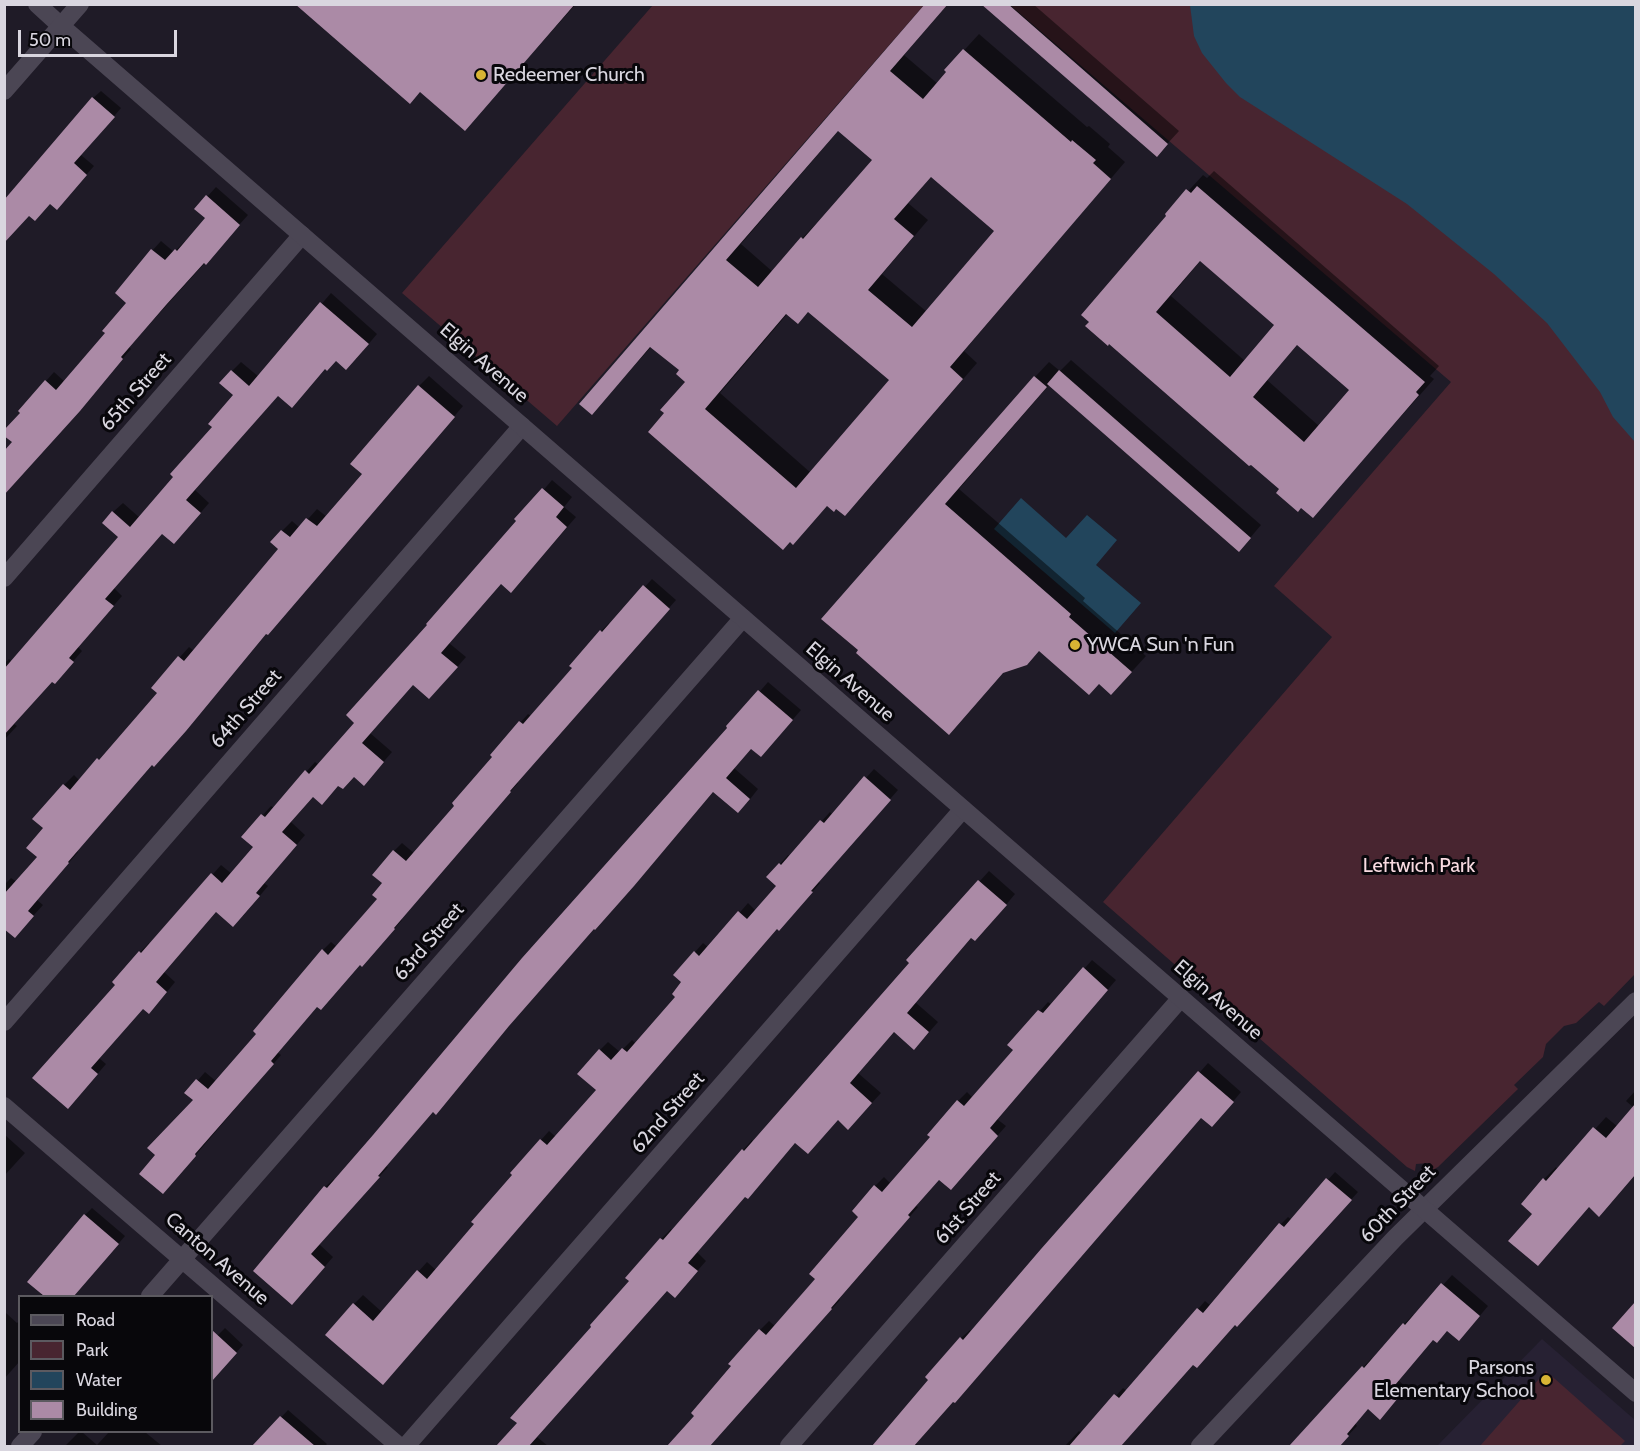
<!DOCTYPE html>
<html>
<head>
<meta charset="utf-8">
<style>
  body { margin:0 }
  #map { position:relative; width:1640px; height:1451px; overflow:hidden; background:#1f1b27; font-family:Cabin,sans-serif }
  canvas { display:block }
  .frame { position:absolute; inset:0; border:6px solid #d9d6df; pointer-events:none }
  .legend { position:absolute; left:18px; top:1295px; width:195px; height:138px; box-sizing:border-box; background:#08070b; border:2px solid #5c5a60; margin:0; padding:8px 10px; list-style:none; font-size:18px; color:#d9d6df }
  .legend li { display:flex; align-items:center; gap:12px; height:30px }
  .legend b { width:30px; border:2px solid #5c5a60 }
  .scale { position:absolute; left:18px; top:30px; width:159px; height:27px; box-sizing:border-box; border:3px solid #d9d6df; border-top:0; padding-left:8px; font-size:18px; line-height:21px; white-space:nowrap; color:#d9d6df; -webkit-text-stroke:4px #08070b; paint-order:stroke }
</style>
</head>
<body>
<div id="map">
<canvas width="1640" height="1451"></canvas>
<div class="frame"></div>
<ul class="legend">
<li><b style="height:8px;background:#4b4654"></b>Road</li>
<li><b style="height:16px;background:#482530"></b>Park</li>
<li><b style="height:16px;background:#22455c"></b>Water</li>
<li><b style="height:16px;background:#ab8aa6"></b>Building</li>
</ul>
<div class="scale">50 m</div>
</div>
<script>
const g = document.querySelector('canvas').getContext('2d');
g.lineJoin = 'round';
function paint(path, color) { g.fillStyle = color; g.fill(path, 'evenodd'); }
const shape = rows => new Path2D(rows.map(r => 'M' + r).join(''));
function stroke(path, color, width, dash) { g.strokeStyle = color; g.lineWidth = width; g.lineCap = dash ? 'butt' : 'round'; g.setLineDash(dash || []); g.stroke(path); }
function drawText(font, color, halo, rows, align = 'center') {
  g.font = font + ' Cabin,sans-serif'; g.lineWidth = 6; g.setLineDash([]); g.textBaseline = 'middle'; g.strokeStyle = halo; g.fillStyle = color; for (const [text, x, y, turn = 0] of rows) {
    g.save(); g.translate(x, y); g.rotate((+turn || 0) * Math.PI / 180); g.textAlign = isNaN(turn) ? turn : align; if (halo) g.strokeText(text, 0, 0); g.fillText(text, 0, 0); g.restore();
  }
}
const built = shape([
  [1542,1339,1635,1420,1635,1446,1437,1446]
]);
const green = shape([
  [653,5,924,5,557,426,402,293],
  [1010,5,1635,5,1635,974,1604,1006,1599,1002,1576,1023,1564,1026,1546,1044,1543,1057,1514,1085,1518,1089,1438,1167,1431,1171,1430,1163,1416,1164,1415,1171,1407,1167,1103,902,1332,637,1274,586,1451,382],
  [1546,1371,1625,1441,1620,1446,1480,1446]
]);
const water = shape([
  [1190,5,1635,5,1635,442,1613,417,1600,392,1547,323,1494,274,1407,204,1240,97,1226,83,1202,53,1194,36],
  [1021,498,1066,538,1087,515,1117,540,1096,565,1141,603,1115,633,994,529]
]);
const shadow = shape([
  [312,4,576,4,465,129,421,91,410,102],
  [927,4,948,4,904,55,938,84,948,72,946,70,979,34,1087,127,1089,126,1110,144,1108,147,1125,162,964,351,977,363,860,499,844,514,836,507,828,505,793,543,687,382,681,370,652,346,592,413],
  [839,130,874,160,818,224,817,223,802,238,773,272,741,244],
  [932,176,996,231,927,312,882,274,928,220,908,203],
  [809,311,891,380,811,473,720,393,788,313,798,322],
  [983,4,1033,4,1179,131,1157,155],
  [101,91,121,108,81,155,94,166,64,200,51,202,29,214,93,98],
  [1214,171,1439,366,1430,376,1434,379,1313,516,1109,342,1169,216,1167,214,1203,175,1207,178],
  [1201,260,1276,325,1245,361,1171,296],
  [1298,344,1352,389,1319,426,1267,380],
  [216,187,248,215,129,347,131,349,4,495,4,454,14,442,46,381,54,372,65,382,107,333,129,303,132,273,161,241,174,252,185,241,187,242,207,218,196,209],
  [331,293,377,334,356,359,337,360,279,394,195,490,209,503,183,533,162,532,114,588,122,596,78,647,82,651,64,672,53,680,14,724,17,726,4,740,4,664,9,659,12,662,120,537,113,512,123,503,140,518,176,477,235,395,232,371,241,362,259,377],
  [1071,360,1261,525,1250,538,1049,385,959,489,1085,598,1083,601,1146,656,1126,678,1100,683,1040,649,860,650,824,618,1035,377,1049,362,1060,371],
  [429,376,463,406,277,623,267,632,77,851,78,852,37,900,43,905,24,926,6,929,4,931,4,885,11,878,17,882,39,857,45,828,64,785,74,775,80,781,159,693,153,687,189,647,194,651,280,549,272,542,282,531,292,521,300,528,317,509,327,517,364,474,419,386],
  [552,480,572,497,564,507,576,517,520,582,501,583,449,643,466,657,439,688,413,683,370,733,392,752,373,774,354,775,314,796,291,822,305,835,264,883,268,886,243,916,217,911,164,972,175,982,158,1003,143,1007,99,1058,106,1064,77,1098,118,985,114,982,140,952,149,943,151,944,221,865,232,874,255,847,243,837,271,806,274,808,315,762,319,765,356,722,429,625],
  [652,579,676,600,517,782,518,783,400,919,402,920,370,957,360,964,318,1006,277,1052,281,1055,171,1184,157,1155,195,1100,187,1093,205,1072,217,1082,258,1034,323,950,331,942,337,947,379,899,394,851,402,843,415,854,457,806,494,757,492,754,528,714,531,716,574,668,571,666,601,631,609,623,611,624],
  [768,682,801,710,770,746,752,747,734,768,758,789,747,803,714,791,643,875,594,928,518,1015,445,1104,434,1111,386,1166,388,1167,319,1244,333,1257,301,1294,325,1187,334,1179,336,1180],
  [874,769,898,790,818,881,820,883,788,920,778,928,391,1375,354,1304,363,1295,382,1312,427,1262,436,1270,476,1224,541,1140,549,1131,556,1137,598,1090,600,1050,608,1042,620,1052,632,1040,636,1044,677,996,695,952,703,943,709,948,748,903,756,911,778,885,768,877,788,855,790,856,830,812,833,815],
  [989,871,1015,894,985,930,972,937,915,1002,938,1022,924,1038,895,1031,858,1073,881,1093,858,1118,838,1119,796,1142,757,1187,746,1196,697,1252,706,1261,684,1286,667,1290,537,1437,548,1446,498,1446,519,1423,631,1281,661,1239,671,1229,673,1231,743,1150,752,1140,754,1142,911,962,908,960],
  [1092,960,1116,980,997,1119,1006,1126,959,1179,939,1178,916,1206,918,1207,839,1299,840,1300,767,1380,710,1446,669,1446,696,1415,733,1366,730,1364,760,1330,769,1321,776,1327,817,1279,861,1217,875,1186,884,1177,891,1184,932,1137,958,1101,967,1092,973,1098,1015,1050,1009,1045,1040,1011,1048,1002,1052,1005],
  [1208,1063,1241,1092,1221,1116,1202,1116,916,1444,920,1446,873,1446,930,1380,961,1338,970,1330,972,1332,1042,1250],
  [1636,1090,1636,1174,1611,1203,1534,1213,1544,1179,1556,1167,1558,1170,1606,1117,1618,1127,1634,1108,1626,1101],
  [5,1135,25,1153,4,1176,4,1136],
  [1335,1172,1358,1192,1245,1318,1235,1324,1194,1364,1120,1446,1065,1446,1079,1431,1082,1434,1123,1388,1127,1391,1205,1301,1211,1306,1281,1224,1288,1217,1292,1220],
  [92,1208,125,1236,74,1296,40,1296,85,1215],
  [1452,1275,1488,1306,1468,1330,1448,1330,1437,1341,1434,1339,1398,1380,1407,1388,1389,1408,1368,1408,1355,1423,1357,1426,1338,1446,1333,1445,1331,1446,1289,1446,1363,1367,1372,1358,1374,1359,1404,1324,1413,1315,1415,1316],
  [1636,1304,1636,1346,1615,1328],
  [6,1313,17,1323,20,1320,20,1361,4,1379,4,1315],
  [225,1328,243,1345,212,1380,212,1334,216,1337],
  [288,1410,327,1444,325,1446,264,1446,259,1441],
  [79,1432,82,1432,97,1445,109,1432,145,1432,162,1446,65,1446]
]);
const building = shape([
  [295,4,575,4,465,131,420,92,410,104],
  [925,4,948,4,890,71,923,99,946,72,944,70,963,49,1071,142,1072,140,1096,160,1093,163,1111,179,950,367,963,379,845,516,836,509,834,512,827,506,793,545,790,542,783,550,648,432,664,413,660,410,685,382,676,374,679,370,650,347,592,415,579,404],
  [838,131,872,160,803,239,801,237,758,287,726,260],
  [931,177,994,231,912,327,868,290,914,236,894,219],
  [808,312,889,380,796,488,705,409,786,314,798,324],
  [981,4,1008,4,1168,144,1157,157],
  [92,97,115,117,74,163,87,175,57,210,50,204,35,221,29,216,4,243,4,200],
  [1197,186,1425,382,1416,392,1419,395,1313,518,1301,508,1298,512,1276,493,1279,489,1251,465,1249,466,1109,344,1108,346,1085,326,1089,322,1081,315,1166,216,1165,214,1186,189,1191,193],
  [1200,261,1274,325,1230,377,1156,312],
  [1297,345,1349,390,1304,442,1253,397],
  [206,195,240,225,206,265,204,263,166,305,121,357,123,359,80,411,4,495,4,451,12,442,4,436,4,430,20,413,18,411,45,380,56,390,105,333,102,331,126,303,115,293,151,249,165,260,175,249,177,251,205,218,194,209],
  [320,302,369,344,346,370,336,361,327,371,325,369,292,408,278,396,186,500,201,513,174,544,162,534,105,599,114,606,69,658,74,662,55,684,52,682,4,735,4,669,118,537,102,523,112,511,130,527,173,477,170,474,212,427,208,424,233,395,219,383,231,370,249,386],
  [1059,370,1251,538,1239,552,1047,384],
  [1034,376,1047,387,945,504,1071,614,1069,617,1132,672,1111,695,1099,684,1089,695,1039,651,1027,665,1003,673,949,735,856,653,858,650,821,619],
  [418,385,455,417,268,635,266,634,186,731,154,767,152,765,68,862,69,863,28,911,34,916,15,938,4,929,4,894,37,857,26,848,43,828,32,819,63,784,70,790,97,758,99,760,157,693,151,688,178,656,184,661,278,549,270,542,281,530,290,537,306,518,317,526,362,474,350,464],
  [542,488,564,507,556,517,567,527,511,593,501,584,441,653,458,667,429,699,413,685,362,743,384,762,364,786,354,777,343,789,338,786,322,805,313,797,282,832,297,845,256,893,260,896,233,927,216,912,156,982,167,992,149,1014,143,1009,91,1068,98,1074,68,1109,32,1078,115,985,112,982,139,951,141,953,211,873,222,883,253,847,241,837,261,814,265,817,305,770,309,774,354,723,346,715,427,625,426,624,516,521,514,519],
  [643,585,670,609,510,791,511,792,394,928,395,929,362,967,360,965,321,1010,317,1007,271,1061,274,1064,195,1154,196,1156,163,1194,139,1174,155,1155,147,1148,193,1100,184,1093,196,1079,208,1089,256,1034,253,1031,322,949,328,955,377,899,372,895,382,883,372,875,393,850,406,861,454,806,452,803,492,757,490,755,519,721,523,724,572,668,569,666,600,630,602,632],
  [758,690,793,720,761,757,751,749,726,778,750,799,738,813,713,792,634,886,595,930,594,929,509,1026,436,1115,433,1112,378,1176,380,1177,311,1254,325,1267,292,1305,253,1271,324,1186,327,1188,373,1135,522,958,727,728,726,726],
  [864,776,891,800,811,891,813,892,779,931,777,929,383,1385,325,1335,353,1303,373,1321,417,1270,427,1279,474,1224,471,1222,512,1175,510,1173,540,1139,547,1145,596,1090,577,1074,599,1049,611,1060,622,1048,627,1052,675,997,672,994,681,982,673,975,694,951,699,956,738,911,747,919,776,886,766,877,779,863,781,865,820,820,824,823],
  [978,880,1007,905,975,941,971,938,907,1013,929,1032,914,1050,894,1032,850,1083,872,1103,848,1130,838,1120,808,1154,795,1143,748,1199,745,1197,688,1263,698,1271,675,1298,667,1291,529,1446,496,1446,517,1423,510,1418,591,1327,590,1325,629,1281,625,1278,660,1238,663,1240,742,1149,744,1151,909,963,906,960],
  [1083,967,1108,990,990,1128,998,1136,951,1190,939,1180,908,1215,910,1217,831,1308,832,1309,710,1446,667,1446,694,1416,691,1413,731,1366,728,1364,759,1329,766,1335,815,1279,809,1274,858,1217,852,1211,874,1185,882,1192,930,1137,927,1135,957,1100,964,1106,1013,1050,1007,1045,1038,1010,1043,1013],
  [1198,1071,1234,1102,1212,1127,1201,1118,955,1403,953,1402,914,1446,872,1446,928,1380,925,1377,960,1337,963,1340,1041,1249],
  [1635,1104,1635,1175,1599,1217,1589,1207,1538,1266,1508,1241,1532,1214,1521,1204,1543,1178,1546,1181,1593,1127,1606,1138],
  [1326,1178,1352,1200,1237,1327,1235,1325,1197,1368,1193,1365,1121,1446,1069,1446,1114,1394,1119,1398,1197,1308,1203,1313,1279,1223,1284,1227],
  [84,1214,119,1244,74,1296,44,1296,27,1282],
  [1441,1283,1480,1316,1459,1341,1447,1331,1437,1343,1433,1340,1390,1391,1398,1398,1380,1420,1368,1409,1347,1434,1349,1436,1340,1446,1289,1446,1362,1366,1364,1368,1403,1323,1405,1325],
  [1635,1302,1635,1348,1612,1328],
  [212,1330,237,1353,212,1381],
  [280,1416,315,1446,252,1446]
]);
const minor = shape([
  [37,4,61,26],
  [4,578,302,235],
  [4,1022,522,426],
  [4,1106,399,1446],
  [150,1296,743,618],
  [20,1446,33,1432],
  [406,1446,963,809],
  [789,1446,1181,998],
  [1200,1446,1395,1238,1636,1001]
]);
const tertiary = shape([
  [61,26,1636,1393],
  [4,91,80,4]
]);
const markers = [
  [481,75,6,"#d8b434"],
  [1075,645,6,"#d8b434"],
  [1546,1380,6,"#d8b434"]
];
const poiNames = [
  ["Redeemer Church",493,75],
  ["YWCA Sun 'n Fun",1087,645],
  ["Parsons",1534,1368,"right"],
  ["Elementary School",1534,1391,"right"]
];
const streetNames = [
  ["Elgin Avenue",484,363,41],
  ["65th Street",136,392,-49],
  ["Elgin Avenue",850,682,41],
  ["64th Street",246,709,-49],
  ["63rd Street",429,942,-49],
  ["Elgin Avenue",1218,1000,41],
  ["62nd Street",668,1113,-49],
  ["60th Street",1398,1204,-46],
  ["61st Street",968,1208,-49],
  ["Canton Avenue",217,1259,41]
];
const parkNames = [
  ["Leftwich Park",1419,866]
];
paint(built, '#272133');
paint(green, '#482530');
paint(water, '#22455c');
paint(shadow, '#0007');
paint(building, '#ab8aa6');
stroke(minor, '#4b4654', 18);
stroke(tertiary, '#4b4654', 18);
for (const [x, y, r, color] of markers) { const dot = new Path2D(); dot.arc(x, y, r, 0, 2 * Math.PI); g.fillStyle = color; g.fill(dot); stroke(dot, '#08070b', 2); }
drawText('20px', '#d9d6df', '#08070b', poiNames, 'left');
drawText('20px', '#d9d6df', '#08070b', streetNames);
drawText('20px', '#f8dae1', '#08070b', parkNames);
</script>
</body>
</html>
